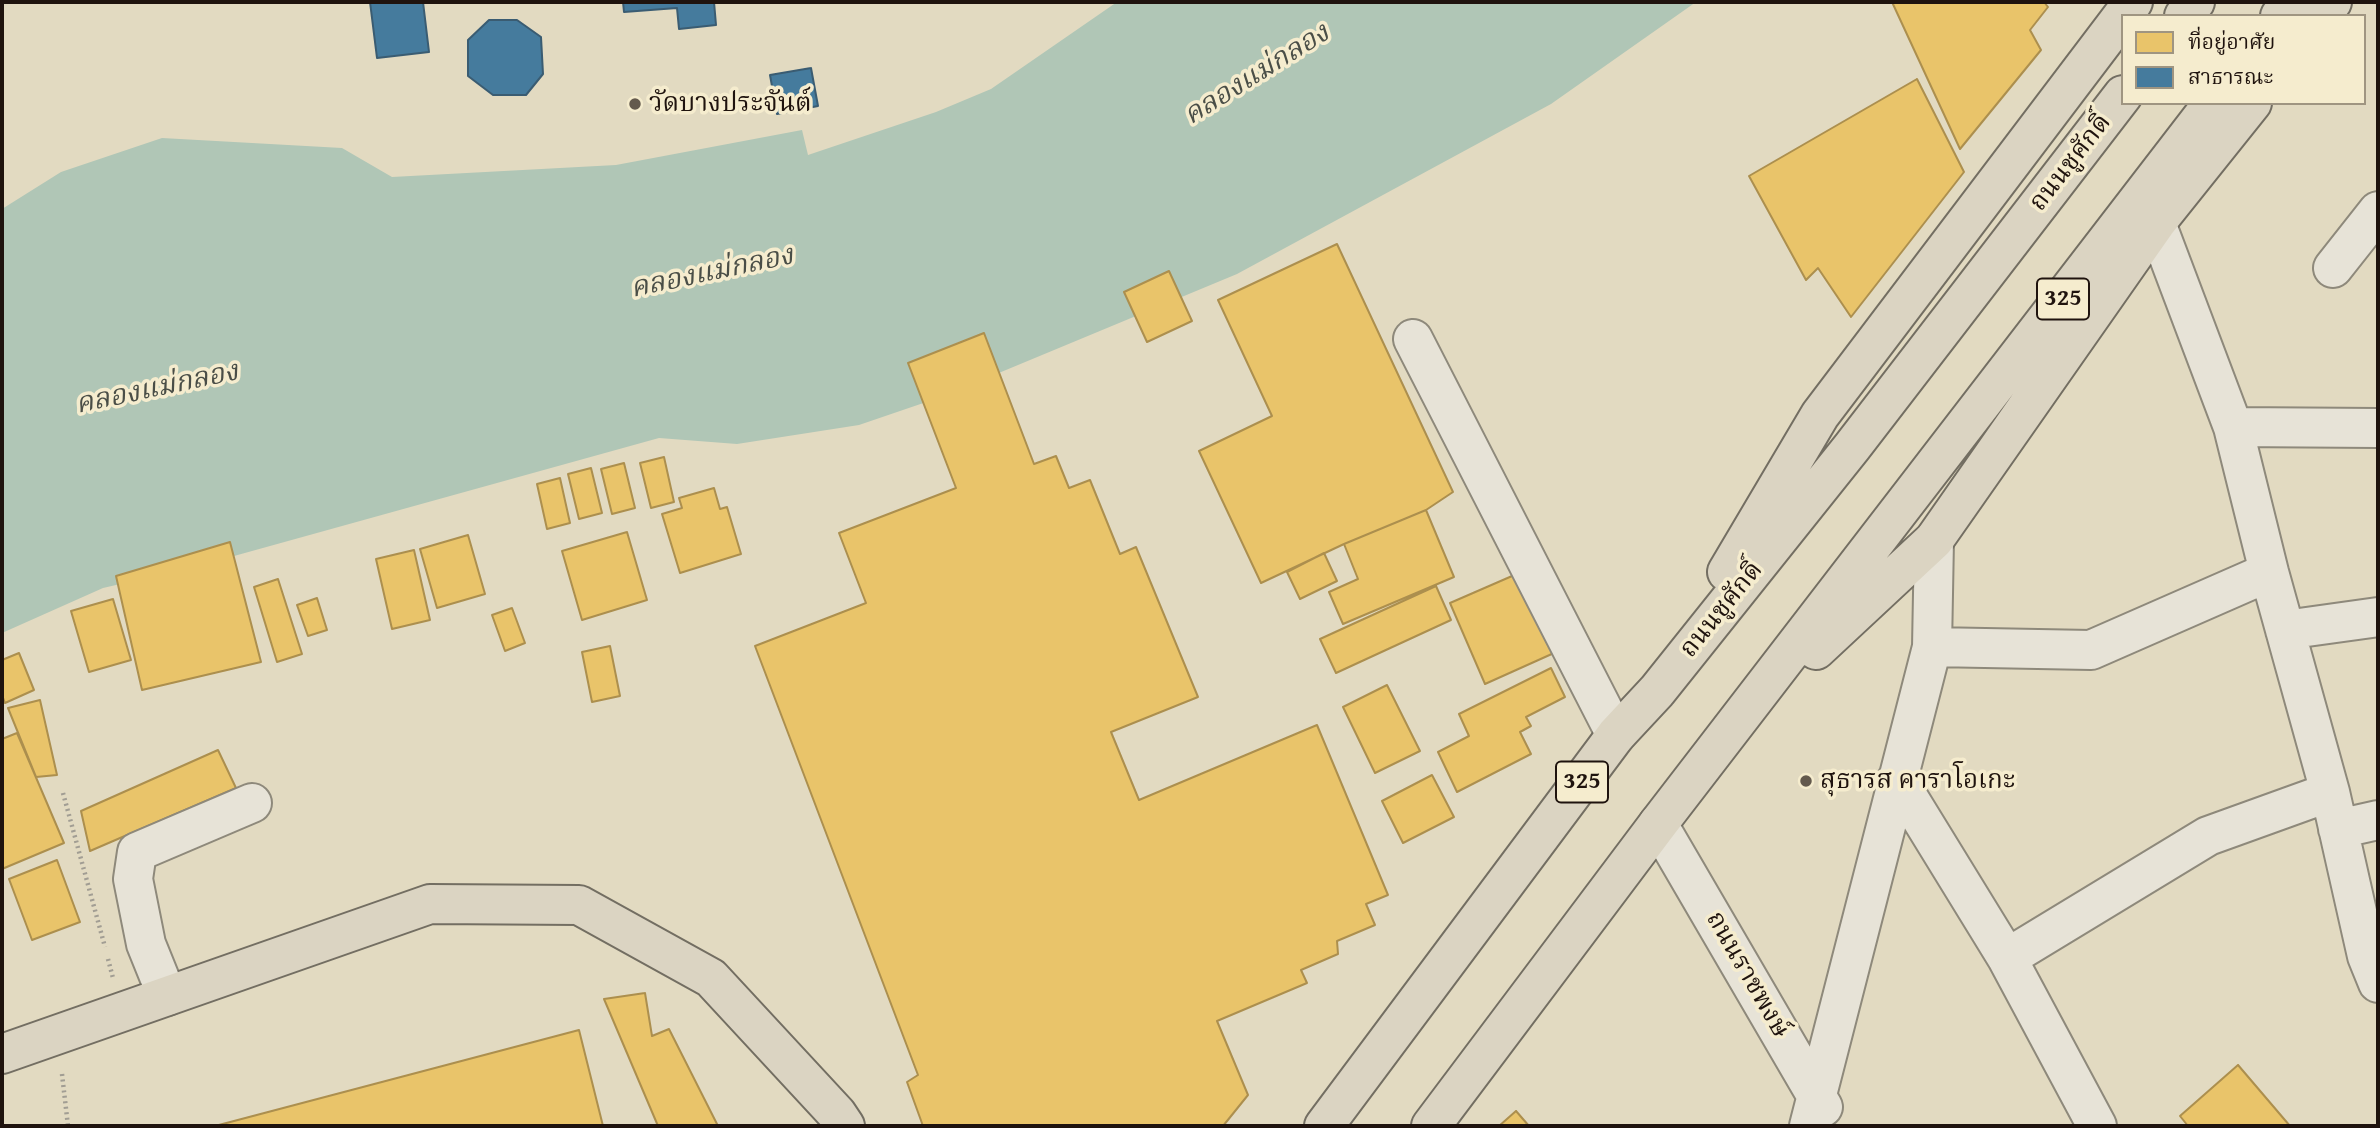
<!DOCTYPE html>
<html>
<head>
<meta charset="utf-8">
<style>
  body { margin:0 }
  #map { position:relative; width:2380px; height:1128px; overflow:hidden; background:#e2dac1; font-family:"Gentium Book Plus","Noto Serif Thai",serif }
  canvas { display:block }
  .frame { position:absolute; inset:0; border:4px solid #1f130e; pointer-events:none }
  .legend { position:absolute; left:2121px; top:14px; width:245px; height:91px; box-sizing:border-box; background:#f5ecce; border:2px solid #9f9581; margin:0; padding:9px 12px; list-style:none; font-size:21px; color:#1f130e }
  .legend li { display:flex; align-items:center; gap:14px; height:35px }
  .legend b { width:35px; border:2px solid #9f9581 }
</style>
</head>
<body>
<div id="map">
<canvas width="2380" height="1128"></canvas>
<div class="frame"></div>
<ul class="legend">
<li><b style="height:19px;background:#e9c46a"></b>ที่อยู่อาศัย</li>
<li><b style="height:19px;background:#457b9d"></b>สาธารณะ</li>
</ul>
</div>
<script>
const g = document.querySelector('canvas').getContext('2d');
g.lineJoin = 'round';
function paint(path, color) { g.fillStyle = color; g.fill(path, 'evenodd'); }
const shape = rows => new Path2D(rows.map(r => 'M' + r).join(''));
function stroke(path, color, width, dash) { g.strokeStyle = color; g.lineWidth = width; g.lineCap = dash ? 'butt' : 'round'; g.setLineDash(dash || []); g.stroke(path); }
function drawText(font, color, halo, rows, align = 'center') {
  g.font = font + ' "Gentium Book Plus","Noto Serif Thai",serif'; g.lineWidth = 7; g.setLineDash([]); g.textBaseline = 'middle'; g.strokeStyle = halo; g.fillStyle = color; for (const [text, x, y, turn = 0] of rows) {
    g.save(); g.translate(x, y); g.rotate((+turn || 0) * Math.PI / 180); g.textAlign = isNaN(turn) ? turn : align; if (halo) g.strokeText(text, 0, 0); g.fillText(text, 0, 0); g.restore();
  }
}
const water = shape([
  [1117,2,1696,2,1551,104,1237,274,941,397,859,425,737,444,659,438,198,566,103,588,2,633,2,209,61,172,162,138,342,148,392,177,616,165,802,130,808,155,936,112,991,89]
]);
const homes = shape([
  [1892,2,2044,2,2048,7,2030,30,2041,50,1960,149,1892,2],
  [1917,79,1964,172,1851,317,1818,268,1806,280,1749,176,1917,79],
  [1337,244,1453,492,1426,510,1344,544,1261,583,1199,451,1272,416,1218,300,1337,244],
  [1169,271,1192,321,1147,342,1124,292,1169,271],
  [984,333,1034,464,1056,456,1069,488,1090,480,1120,554,1136,547,1198,697,1111,732,1139,800,1317,725,1388,895,1366,904,1375,925,1337,941,1338,954,1301,970,1307,983,1217,1021,1248,1095,1223,1126,923,1126,907,1082,918,1075,755,646,866,603,839,533,956,488,908,363,984,333],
  [664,457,674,502,651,508,640,463,664,457],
  [624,463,635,508,612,514,601,469,624,463],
  [591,468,602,513,579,519,568,474,591,468],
  [560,478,570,523,547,529,537,484,560,478],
  [714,488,720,509,727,507,741,554,680,573,662,514,682,508,679,498,714,488],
  [1426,510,1454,577,1343,624,1329,592,1358,579,1344,544,1426,510],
  [627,532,647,600,582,620,562,551,627,532],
  [468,535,485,594,437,608,420,549,468,535],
  [230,542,261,662,142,690,116,576,230,542],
  [414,550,430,620,392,629,376,559,414,550],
  [1324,553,1337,581,1300,599,1287,572,1324,553],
  [1519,573,1554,653,1485,684,1450,603,1519,573],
  [278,579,302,654,277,662,254,587,278,579],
  [1436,586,1451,620,1336,673,1320,639,1436,586],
  [317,598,327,630,308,636,297,605,317,598],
  [113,599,131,660,89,672,71,611,113,599],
  [512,608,525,643,505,651,492,615,512,608],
  [610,646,620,696,592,702,582,652,610,646],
  [19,653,34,690,5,703,2,695,2,660,19,653],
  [1551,668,1565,697,1526,717,1531,726,1520,732,1531,754,1457,792,1438,752,1469,736,1459,714,1551,668],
  [1387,685,1420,751,1375,773,1343,707,1387,685],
  [40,700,57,775,36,777,8,708,40,700],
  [17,733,64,843,2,869,2,739,17,733],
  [218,750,236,788,90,851,81,811,218,750],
  [1432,775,1454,817,1403,843,1382,801,1432,775],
  [57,860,80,922,32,940,9,879,57,860],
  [645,993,652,1036,669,1029,718,1126,658,1126,604,999,645,993],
  [579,1030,603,1126,215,1126,579,1030],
  [2238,1065,2290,1126,2188,1126,2180,1116,2238,1065],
  [1516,1111,1529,1126,1499,1126,1516,1111]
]);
const public = shape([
  [370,2,423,2,429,52,377,58,370,2],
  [623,2,714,2,716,25,679,29,677,8,624,12,623,2],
  [489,20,517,20,541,37,543,74,526,95,493,95,468,76,468,40,489,20],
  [811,68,818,106,777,114,770,75,811,68]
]);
const path = shape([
  [63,793,105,947],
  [108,959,113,978],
  [62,1074,68,1126]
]);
const minor = shape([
  [2156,223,2233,427,2269,572,2330,792,2367,956,2378,983],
  [2333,268,2378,211],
  [1413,339,1616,735],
  [2233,427,2378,428],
  [2285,630,2378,617],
  [1932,647,2091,650,2269,572],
  [1897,779,2007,958,2097,1126],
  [1658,824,1823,1107],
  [2338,829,2378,820],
  [2007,958,2208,836,2330,792],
  [167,996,146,944,133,879,137,852,252,803],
  [1809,1126,1932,647,1934,540]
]);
const major = shape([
  [2184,16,2195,2],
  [2280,16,2291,2],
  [2321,16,2332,2],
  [1727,572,1820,415,2133,2],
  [1816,650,1934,540,2156,223,2252,103],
  [2,1054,430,904,579,905,711,978,837,1114,845,1126],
  [1324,1126,1616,735,1657,691,1852,447,2123,95],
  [1431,1126,1658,824,2213,103]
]);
const markers = [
  [635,104,7,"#63594d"],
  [1806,781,7,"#63594d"]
];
const shields = [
  [2063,299,52],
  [1582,782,52]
];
const shieldNames = [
  ["325",2063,299],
  ["325",1582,782]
];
const poiNames = [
  ["วัดบางประจันต์",649,104],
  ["สุธารส คาราโอเกะ",1820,781]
];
const streetNames = [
  ["ถนนชูศักดิ์",2071,163,-52],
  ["ถนนชูศักดิ์",1722,610,-51],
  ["ถนนราชพงษ์",1747,975,60]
];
const waterNames = [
  ["คลองแม่กลอง",1257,75,-32],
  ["คลองแม่กลอง",712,273,-12],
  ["คลองแม่กลอง",157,389,-12]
];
paint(water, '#b0c6b6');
paint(homes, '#e9c46a');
stroke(homes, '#ac8f4e', 2);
paint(public, '#457b9d');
stroke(public, '#3a5c72', 2);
stroke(minor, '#8e897b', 42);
stroke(major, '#736e62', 42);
stroke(path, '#a19d93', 4.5, [2, 3.5]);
stroke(minor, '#e7e3d7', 38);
stroke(major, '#dbd4c2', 38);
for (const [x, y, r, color] of markers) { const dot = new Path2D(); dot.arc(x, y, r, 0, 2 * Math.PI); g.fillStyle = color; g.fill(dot); stroke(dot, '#f5ecce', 2.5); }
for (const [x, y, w] of shields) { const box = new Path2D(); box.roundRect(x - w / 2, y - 20.5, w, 41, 5); g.fillStyle = '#f5ecce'; g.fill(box); stroke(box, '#1f130e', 2); }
drawText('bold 24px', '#1f130e', null, shieldNames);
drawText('26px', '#1f130e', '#f5ecce', poiNames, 'left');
drawText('26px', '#1f130e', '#f5ecce', streetNames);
drawText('italic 28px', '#4a4e47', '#f5ecce', waterNames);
</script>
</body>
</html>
